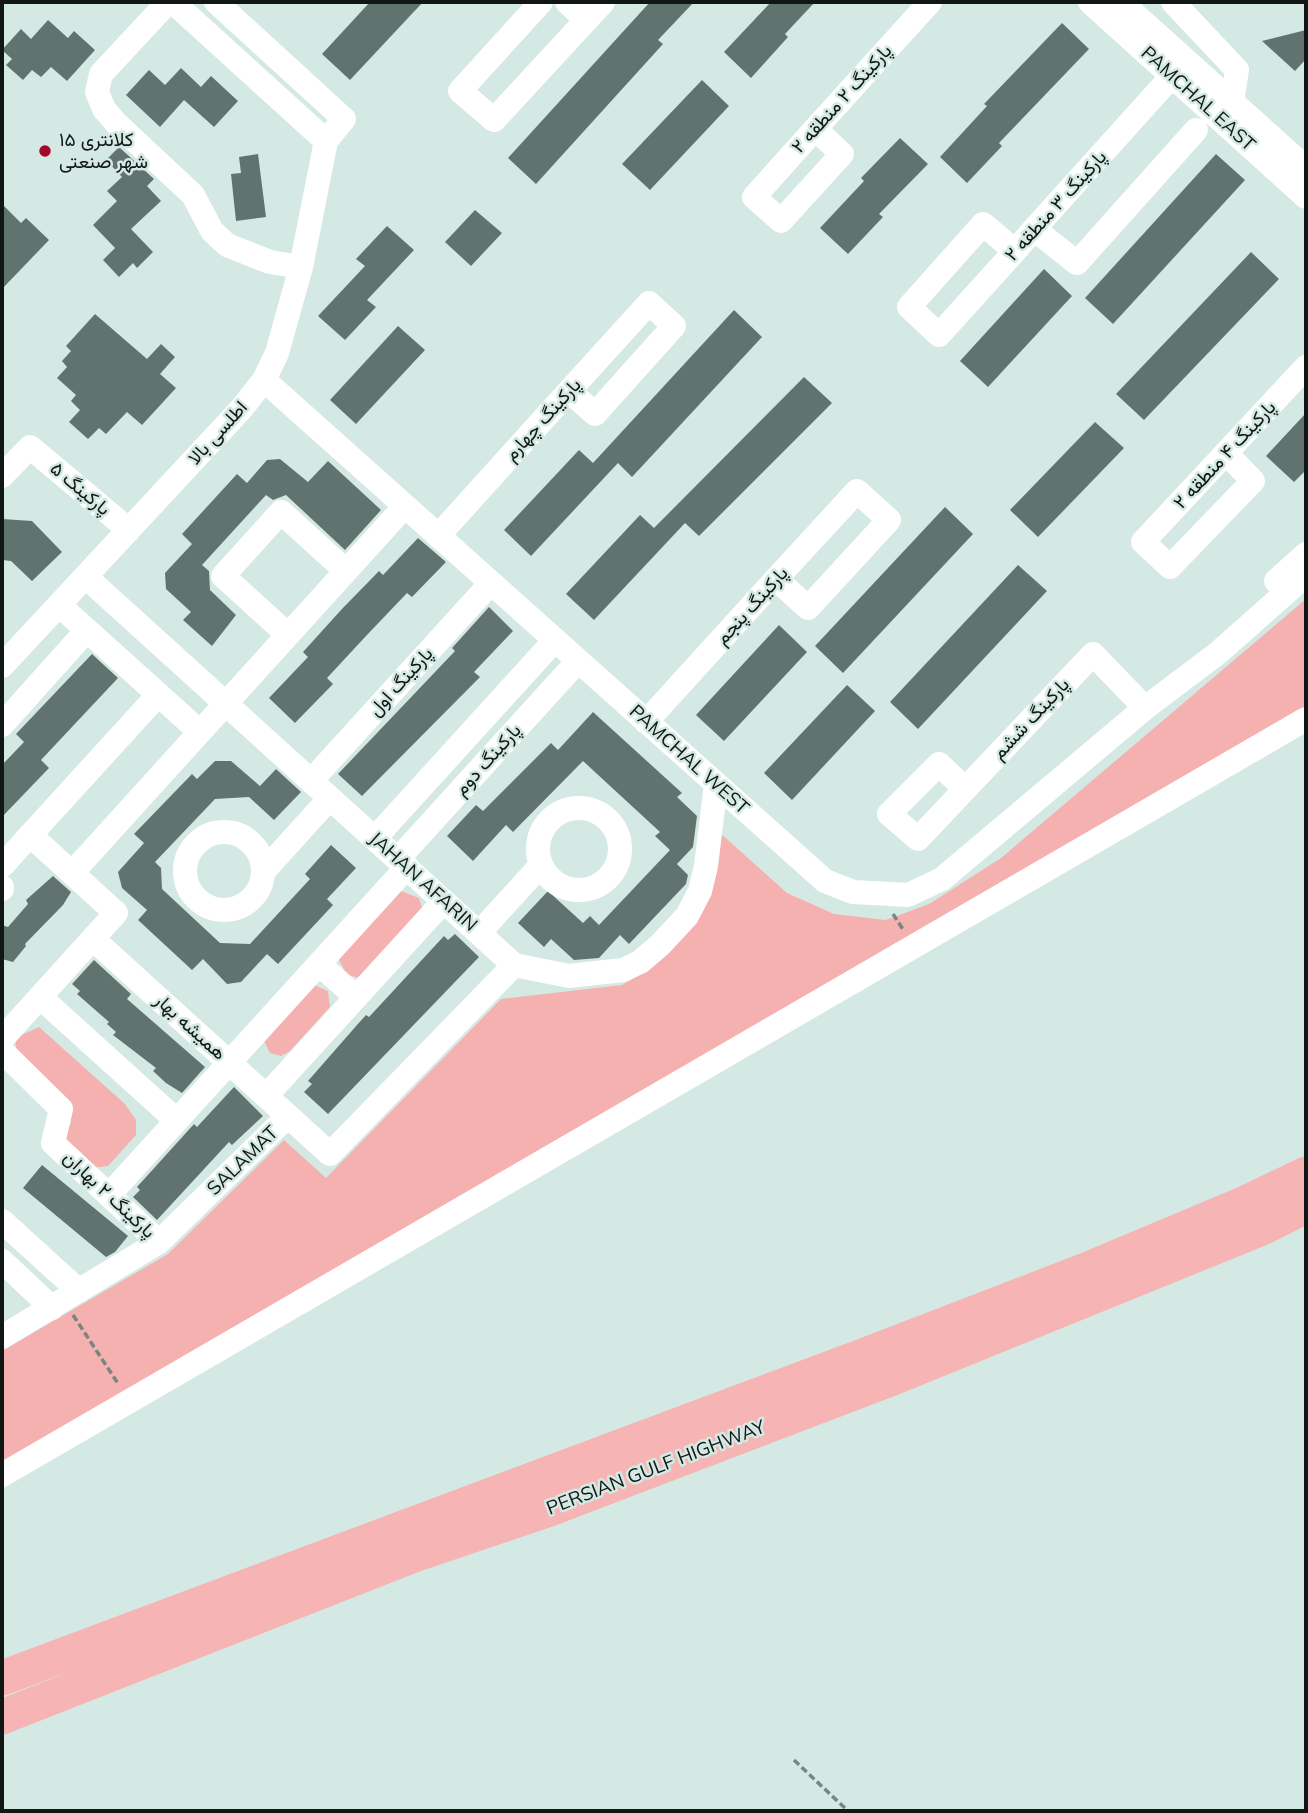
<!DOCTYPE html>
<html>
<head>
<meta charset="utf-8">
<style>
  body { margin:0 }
  #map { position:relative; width:1308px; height:1813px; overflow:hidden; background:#d5e9e4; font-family:Mulish,sans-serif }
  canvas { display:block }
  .frame { position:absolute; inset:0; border:4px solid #101715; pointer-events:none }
</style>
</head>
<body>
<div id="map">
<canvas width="1308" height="1813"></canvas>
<div class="frame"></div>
</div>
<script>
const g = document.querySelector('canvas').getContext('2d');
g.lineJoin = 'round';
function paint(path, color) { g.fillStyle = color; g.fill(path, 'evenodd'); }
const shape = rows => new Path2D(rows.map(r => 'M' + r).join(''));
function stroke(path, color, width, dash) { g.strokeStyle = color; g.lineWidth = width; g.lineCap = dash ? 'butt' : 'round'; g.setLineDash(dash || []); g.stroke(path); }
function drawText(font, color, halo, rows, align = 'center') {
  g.font = font + ' Mulish,Vazirmatn,sans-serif'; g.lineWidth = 5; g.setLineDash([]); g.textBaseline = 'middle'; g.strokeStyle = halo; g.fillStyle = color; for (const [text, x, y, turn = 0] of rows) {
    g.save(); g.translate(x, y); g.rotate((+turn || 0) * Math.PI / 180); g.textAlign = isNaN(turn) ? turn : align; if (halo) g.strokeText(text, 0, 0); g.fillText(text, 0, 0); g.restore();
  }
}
const green = shape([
  [1306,599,1306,725,2,1482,2,1351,168,1254,284,1140,326,1178,501,999,622,985,654,966,720,833,787,893,834,914,886,920,929,904,1001,858],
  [401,891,419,898,423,911,360,978,347,975,338,958],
  [314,985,328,991,330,1007,290,1051,281,1056,270,1053,263,1039],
  [39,1027,125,1104,136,1120,136,1135,108,1166,93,1168,63,1138,71,1123,69,1106,17,1056,15,1038]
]);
const building = shape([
  [370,2,423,2,350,80,322,54],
  [650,2,694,2,658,40,663,44,536,184,508,158],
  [771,2,815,2,785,34,788,37,751,78,724,52],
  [48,20,68,38,74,31,95,50,67,81,51,67,41,77,32,70,23,80,6,65,12,59,2,50,21,29,31,39],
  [1062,23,1089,49,999,143,1002,146,967,183,940,157,987,106,984,104],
  [1306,30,1306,59,1295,71,1262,41],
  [181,68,201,87,211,76,238,101,214,127,184,100,160,127,126,95,149,70,165,85],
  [702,80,729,106,650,190,622,164],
  [900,138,928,164,879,214,883,217,848,254,820,228,864,181,861,178],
  [119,147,154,179,147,186,161,201,131,229,153,252,137,268,133,263,119,277,103,260,115,248,93,225,117,201,107,191,122,177,106,160],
  [258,154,266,217,236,221,231,174,241,173,239,157],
  [1216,154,1245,180,1113,324,1085,298],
  [2,204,21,223,26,218,49,240,2,289],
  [475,210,502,233,471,266,445,242],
  [387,226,414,250,367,300,376,307,345,340,318,316,365,266,356,259],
  [1251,252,1279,279,1144,420,1116,394],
  [1044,269,1072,296,988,387,960,361],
  [734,310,762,337,632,477,618,463,531,556,504,530,579,450,593,463],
  [95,314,147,359,161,344,175,357,160,374,176,388,142,425,127,412,106,434,99,428,88,439,69,422,80,410,71,401,76,395,57,378,67,367,62,361,71,351,66,346],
  [398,326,425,350,356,424,330,400],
  [804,377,832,403,699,536,685,523,594,620,566,594,640,515,654,528],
  [1306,413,1306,470,1294,482,1266,456],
  [1095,422,1124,448,1038,537,1010,510],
  [280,459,308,482,328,461,381,510,345,550,286,495,273,500,266,495,202,565,209,571,210,590,236,615,212,646,183,620,191,612,166,589,165,573,192,544,182,534,237,474,247,483,267,460],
  [945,507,973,534,843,673,815,646],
  [2,519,32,521,62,552,32,581,11,561,2,560],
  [418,538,446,562,412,597,407,593,366,636,327,678,333,684,295,723,269,698,308,657,303,652,341,610,379,571,383,575],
  [1018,565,1047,591,918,729,890,702],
  [489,607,513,631,474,672,480,677,362,796,338,774,455,651,452,648],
  [779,625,807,652,724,741,696,715],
  [92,654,118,678,41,760,49,768,2,817,2,765,24,742,16,734],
  [847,685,875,711,792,800,764,773],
  [593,712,682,793,677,797,697,816,693,847,677,864,688,875,686,884,629,944,620,935,599,958,574,960,551,939,544,947,518,923,548,891,583,923,590,916,599,925,670,850,655,836,660,832,583,761,513,832,506,825,473,861,447,836,476,805,483,811,551,743,558,750],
  [215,761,231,761,260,786,276,769,301,792,274,820,249,797,215,799,155,862,161,868,162,889,220,943,250,944,310,879,305,874,331,845,356,868,327,899,333,905,278,964,267,954,241,982,227,984,203,959,192,970,138,920,147,910,122,888,118,872,144,843,134,834,192,774,197,779],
  [53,876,71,892,63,905,25,944,26,946,13,962,2,959,2,925,8,927,28,904,26,900],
  [455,934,479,957,328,1114,304,1092,312,1084,308,1081,357,1025,366,1015,369,1017,444,936,448,940],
  [94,960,131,994,127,999,205,1067,182,1093,166,1083,153,1071,156,1068,113,1035,116,1032,107,1024,109,1022,77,994,80,991,72,984],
  [234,1087,263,1116,232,1145,229,1142,157,1220,133,1197,140,1190,137,1187,194,1124,197,1127],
  [42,1165,128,1236,115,1252,106,1257,23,1188]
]);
const path = shape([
  [893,914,904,931],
  [73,1315,119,1385],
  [794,1760,848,1811]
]);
const minor = shape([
  [168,2,101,74,97,92,104,109,117,124,193,195,212,231,227,245,270,262,301,267],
  [173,2,326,141],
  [541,2,460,91,494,120,603,2],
  [567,2,586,20],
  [1090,2,1306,197],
  [1121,2,1306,168],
  [1173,2,1237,70,1232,102],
  [815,129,842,154,781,221,754,197,815,129,930,2],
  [1034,229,1077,263,1196,130],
  [1015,251,983,224,909,307,939,335,1015,251,1034,229,1172,76],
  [264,380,825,881,853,892,908,895,942,879,1145,708,1218,653,1306,575],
  [1226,453,1253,481,1170,567,1143,542,1306,367],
  [2,476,30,447,129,530],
  [438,536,569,391,649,303,674,326,595,414,569,391],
  [86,577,514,965,569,976,623,970,640,962,660,945,687,916,700,891,706,866,716,784],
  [1276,581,1306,554],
  [59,605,200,732],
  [288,635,223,576,281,512,346,571],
  [2,666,242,408,264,380,277,353,301,267,326,141,344,119,216,2],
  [646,722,776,579,857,491,889,520,808,608,776,579],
  [2,725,87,630],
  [311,781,491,583],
  [965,789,939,764,889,814,918,839,1093,654,1145,708],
  '538 849a41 41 0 1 1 82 0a41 41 0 1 1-82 0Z',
  '185 871a39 39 0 1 1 78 0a39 39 0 1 1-78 0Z',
  [375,838,555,640],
  [398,859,578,661],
  [2,866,158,695],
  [263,872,330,798],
  [72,873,405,506],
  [2,887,2,889],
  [479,933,541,865],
  [93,939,288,1116],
  [319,964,356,997],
  [40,997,176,1120],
  [2,1039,116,913,30,835],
  [2,1051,61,1109,53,1143,159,1242],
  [266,1096,444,901],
  [109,1195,407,867],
  [2,1221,79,1291],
  [2,1261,52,1308],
  [2,1337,159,1242,288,1116,330,1154,514,965],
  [2,1475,1306,719]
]);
const highway = shape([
  [2,1678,863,1356,1091,1268,1241,1205,1306,1174],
  [2,1717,414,1555,550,1509,893,1378,1262,1228,1306,1206]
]);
const markers = [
  [45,151,7,"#a4072b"]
];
const streetNames = [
  ["پارکینگ ۲ منطقه ۲",842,99,-48],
  ["PAMCHAL EAST",1198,99,42],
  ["پارکینگ ۳ منطقه ۲",1056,206,-48],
  ["پارکینگ چهارم",543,420,-48],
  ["اطلسی بالا",218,433,-48],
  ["پارکینگ ۴ منطقه ۲",1225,455,-47],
  ["پارکینگ ۵",80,489,40],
  ["پارکینگ پنجم",752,606,-48],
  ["پارکینگ اول",401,682,-48],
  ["پارکینگ ششم",1031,719,-47],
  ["پارکینگ دوم",488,760,-48],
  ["PAMCHAL WEST",689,760,42],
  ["JAHAN AFARIN",423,882,42],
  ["همیشه بهار",190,1027,42],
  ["SALAMAT",243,1161,-44],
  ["پارکینگ ۲ بهاران",109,1195,43],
  ["PERSIAN GULF HIGHWAY",656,1468,-21]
];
const poiNames = [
  ["کلانتری ۱۵",59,140],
  ["شهر صنعتی",59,162]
];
paint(green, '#f5b1b0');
paint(building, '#61736f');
stroke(path, '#788682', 3.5, [7, 3.5]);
stroke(minor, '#fff', 24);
stroke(highway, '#f6b5b4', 35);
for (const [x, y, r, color] of markers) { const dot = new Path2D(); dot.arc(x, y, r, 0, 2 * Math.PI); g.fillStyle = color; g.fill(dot); stroke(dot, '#d5e9e4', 2.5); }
drawText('19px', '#101715', '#d5e9e4', streetNames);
drawText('19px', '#101715', '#d5e9e4', poiNames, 'left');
</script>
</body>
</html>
